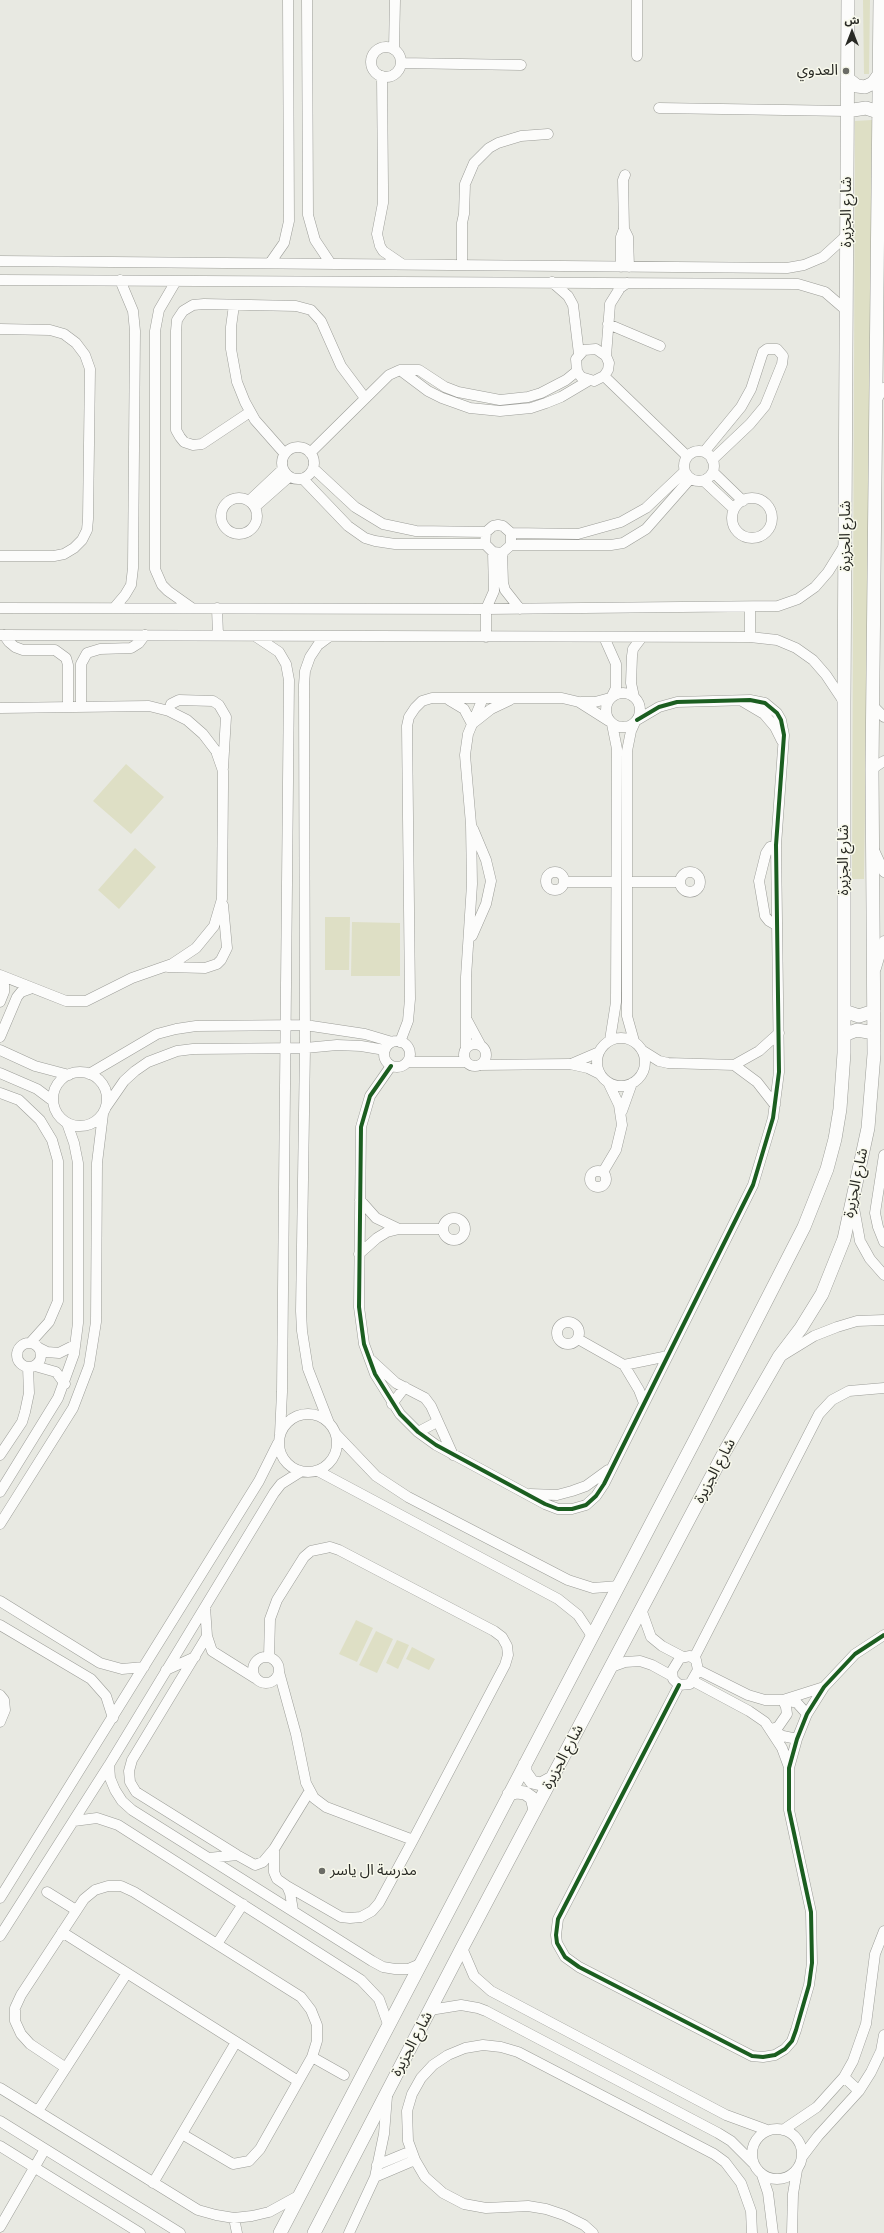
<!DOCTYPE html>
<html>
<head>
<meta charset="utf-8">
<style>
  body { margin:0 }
  #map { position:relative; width:884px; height:2233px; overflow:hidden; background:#e8e9e2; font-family:"PT Sans Narrow","Noto Sans Arabic",sans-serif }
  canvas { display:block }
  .north { position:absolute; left:832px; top:12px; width:40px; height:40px; -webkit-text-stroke:3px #f8f9ec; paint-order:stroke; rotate:0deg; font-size:11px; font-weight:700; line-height:16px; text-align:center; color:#282924 }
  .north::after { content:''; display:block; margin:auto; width:14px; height:18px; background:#282924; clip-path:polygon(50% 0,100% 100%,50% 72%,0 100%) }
</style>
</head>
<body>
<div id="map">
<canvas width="884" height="2233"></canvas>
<div class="north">ش</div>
</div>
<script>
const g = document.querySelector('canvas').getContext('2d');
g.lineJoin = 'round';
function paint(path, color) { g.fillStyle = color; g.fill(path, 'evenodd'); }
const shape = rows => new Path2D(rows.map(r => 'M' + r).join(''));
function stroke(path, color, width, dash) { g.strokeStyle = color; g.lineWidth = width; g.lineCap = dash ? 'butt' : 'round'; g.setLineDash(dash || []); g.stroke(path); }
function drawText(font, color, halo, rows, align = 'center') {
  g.font = font + ' "PT Sans Narrow","Noto Sans Arabic",sans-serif'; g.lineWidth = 3; g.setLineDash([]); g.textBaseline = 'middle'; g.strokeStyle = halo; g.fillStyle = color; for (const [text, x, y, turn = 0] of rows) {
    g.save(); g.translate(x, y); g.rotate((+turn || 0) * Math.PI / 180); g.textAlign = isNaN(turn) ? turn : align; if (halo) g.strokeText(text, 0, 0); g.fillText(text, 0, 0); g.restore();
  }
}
const green = shape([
  [863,0,870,0,869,74,864,74],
  [872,120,869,543,864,879,852,879,855,121],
  [126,764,164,797,131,834,93,801],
  [135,848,156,867,119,909,98,890],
  [325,917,350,917,349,970,325,970],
  [352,922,400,923,400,976,351,976],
  [356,1620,373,1628,357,1662,339,1654],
  [376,1631,393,1639,377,1673,359,1665],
  [397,1640,409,1645,398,1669,386,1663],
  [412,1647,435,1659,429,1670,406,1659]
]);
const minor = shape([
  [307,0,308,215,315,240,331,264],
  [637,0,637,56],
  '371 62a15 15 0 1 1 30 0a15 15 0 1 1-30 0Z',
  [394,49,395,0],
  [401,63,521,65],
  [382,76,383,187,383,203,377,234,380,246,383,251,402,264],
  [659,108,847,111],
  [625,175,623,180,624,229,628,237,629,267],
  [0,261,787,268,804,265,823,257,846,236],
  [270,263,284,243,289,221,288,0],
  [462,264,462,223,464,214,465,184,474,163,489,148,498,143,521,136,548,134],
  [621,267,621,237,624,229],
  [0,280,798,284,825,292,847,311],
  [176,281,159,310,155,331,155,569,162,585,168,591,192,608],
  [552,282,568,296,573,305,579,354],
  [234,305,231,327,231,349,237,382,245,402,255,420,285,454],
  [608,324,660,346],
  [0,329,50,330,64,334,76,343,85,355,90,369,88,519,87,530,82,540,74,548,64,554,54,556,0,556],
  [606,356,596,349,584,350,576,359,577,371,581,377,594,381,604,376,608,370,609,363,606,356,610,304,620,288,627,283],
  [400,370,428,391,442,398,470,408,500,411,531,408,546,403,561,397,588,381],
  [604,376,687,456],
  [875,402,884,388],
  [250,412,202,444,193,445,184,442,180,437,176,430,176,331,177,320,183,311,193,305,204,304,296,306,311,310,321,321,341,366,365,398],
  '282 463a16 16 0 1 1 32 0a16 16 0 1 1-32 0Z',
  '684 466a15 15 0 1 1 30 0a15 15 0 1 1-30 0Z',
  [704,452,741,407,751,389,763,352,767,349,777,349,783,356,782,364,765,406,750,424,712,460],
  [310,453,389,375,400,370,419,370,445,387,458,392,500,400,528,397,541,393,566,380,577,371],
  [313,468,355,507,383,524,416,531,486,532],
  [713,472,743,501],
  [303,479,348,526,365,538,375,541,395,544,485,544],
  [704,481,734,509],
  '221 516a18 18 0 1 1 36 0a18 18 0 1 1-36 0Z',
  '732 518a20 20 0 1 1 40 0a20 20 0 1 1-40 0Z',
  [249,501,283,469],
  [255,507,289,477],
  [511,533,511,545,502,553,493,552,485,544,486,532,493,526,498,525,503,526,511,533,578,534,621,522,646,508,684,472],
  [511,545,611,545,623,543,646,529,690,479],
  [502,553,503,583,505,590,520,609],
  [0,608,486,609,778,606,798,599,815,587,828,572,846,543],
  [114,608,125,595,131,585,133,568,135,331,133,311,120,280],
  [217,608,218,635],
  [0,635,750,637,777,640,796,648,813,660,826,675,844,702],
  [4,635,9,642,15,647,23,650,55,650,66,658,68,665,68,706],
  [255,636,279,652,286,664,289,680,282,1392,280,1434],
  [486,637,486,609,494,591,493,552],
  [604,637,616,664,616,688,612,696],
  [750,637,750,608],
  '606 710a17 17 0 1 1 34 0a17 17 0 1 1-34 0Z',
  [634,697,631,683,632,656,633,649,642,637],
  [449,700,464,709,472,724,491,709,510,700],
  [742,701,764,714,775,727,782,741],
  [581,702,595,702,610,698],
  [81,706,81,664,87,653,100,649,131,648,139,643,145,635],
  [873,706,884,717],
  [0,708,149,706,169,711,187,720,203,734,216,751,223,771,223,787,222,899,214,926,196,948,172,964,132,978,86,1001,66,1001,0,975],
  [169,711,171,704,179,700,213,701,219,705,226,717,223,768],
  [872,769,884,761],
  [873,848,884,872],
  '546 881a9 9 0 1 1 18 0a9 9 0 1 1-18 0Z',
  '680 882a10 10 0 1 1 20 0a10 10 0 1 1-20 0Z',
  [564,882,616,882],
  [627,882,680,882],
  [776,925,769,921,765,916,759,881,766,853,770,847,776,845],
  [472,936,486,904,491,881,486,860,473,829],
  [168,967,205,968,217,964,221,960,227,948,223,905],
  [876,968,884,941],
  [0,976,4,985,4,992,0,1002],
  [467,1020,481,1046],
  [0,1037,17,997,21,992,32,988],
  '597 1062a24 24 0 1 1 48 0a24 24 0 1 1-48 0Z',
  [610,1040,616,1002,617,749,612,724],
  [634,1041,627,1016,627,751,631,731,635,722],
  '384 1054a13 13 0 1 1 26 0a13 13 0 1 1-26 0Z',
  [400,1042,408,1021,410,999,407,726,409,717,415,708,422,701,432,698,562,698,579,702,609,721],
  '464 1055a11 11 0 1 1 22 0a11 11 0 1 1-22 0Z',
  [466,1048,466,977,472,884,471,824,465,755,468,734,483,698],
  [0,1050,35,1066,69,1075],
  [643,1051,659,1061,668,1063,734,1065,759,1051,779,1033],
  [407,1062,466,1062],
  [571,1064,599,1052],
  [479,1065,570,1064,588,1068,600,1074],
  [734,1065,757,1082,775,1105],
  [391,1066,370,1096,361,1127,359,1307,364,1344,375,1374,400,1414,418,1432,436,1445,545,1504,558,1509,572,1509,586,1505,596,1496,604,1484,753,1185,773,1118,779,1072,776,845,784,735,781,720,777,713,765,703,750,700,677,702,659,707,637,720],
  '53 1099a27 27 0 1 1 54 0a27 27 0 1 1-54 0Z',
  [0,1073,37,1089,53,1101],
  [89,1074,157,1034,176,1029,196,1026,305,1025,365,1034,392,1042],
  [0,1093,19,1100,40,1120,52,1140,58,1161,58,1301,49,1322,31,1342],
  [106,1107,124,1081,135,1071,148,1062,177,1051,193,1049,305,1048,337,1045,361,1046,385,1050],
  [622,1111,632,1083],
  [884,1155,875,1213,878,1227,884,1242],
  '590 1179a8 8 0 1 1 16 0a8 8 0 1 1-16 0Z',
  [603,1172,616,1150,622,1125,619,1105,608,1082],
  [360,1200,376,1218,399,1229],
  [854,1208,860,1241,870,1259,884,1275],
  '443 1229a11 11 0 1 1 22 0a11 11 0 1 1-22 0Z',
  [359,1254,377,1238,387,1232,399,1229,442,1229],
  '557 1333a11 11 0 1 1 22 0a11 11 0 1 1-22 0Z',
  [578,1339,624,1365,639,1390,644,1403],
  '17 1355a12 12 0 1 1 24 0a12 12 0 1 1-24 0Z',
  [39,1348,47,1352,59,1353,75,1345],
  [783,1355,814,1336,837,1327,857,1321,884,1320],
  [371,1360,396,1383,425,1398,431,1406,453,1455],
  [624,1365,668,1356],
  [35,1366,56,1372,65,1384],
  [392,1404,405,1387],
  '279 1443a29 29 0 1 1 58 0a29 29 0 1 1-58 0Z',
  [329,1423,308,1369,302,1331,301,1311,305,1048,304,685,305,671,310,657,318,645,330,636],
  [418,1432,437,1422],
  [336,1434,376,1476,408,1497,568,1580,593,1588,619,1586],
  [0,1455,22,1422,25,1412,29,1393,28,1367],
  [318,1471,558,1599,578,1615,592,1636],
  [0,1492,58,1398,74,1354,78,1323,78,1163,74,1143,67,1123],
  [530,1494,557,1495,572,1491,586,1486,608,1470],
  [0,1524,73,1408,89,1366,96,1322,97,1163,103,1114],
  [0,1601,100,1663,122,1669,144,1667],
  [205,1607,207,1636,212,1651,255,1678],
  [641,1609,651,1637,662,1646,683,1657],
  [0,1625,91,1679,106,1696,113,1718],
  [207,1636,132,1760,129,1771,130,1782,136,1792,237,1855],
  [690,1656,696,1660,698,1670,690,1684,679,1685,673,1679,672,1671,680,1658,690,1656],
  '253 1670a13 13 0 1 1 26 0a13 13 0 1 1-26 0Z',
  [269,1657,270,1619,277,1600,304,1557,311,1551,330,1547,339,1550,494,1631,502,1637,507,1646,508,1655,505,1665,413,1840,379,1903,372,1911,361,1917,350,1918,341,1917,287,1886],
  [694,1658,819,1414,832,1400,849,1391,884,1388],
  [611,1667,625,1662,640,1661,652,1665,672,1676],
  [166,1670,195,1657],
  [698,1670,748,1695,765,1700,783,1700,824,1687],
  [279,1672,296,1734,306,1783,314,1798,326,1807,413,1840],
  [693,1681,749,1711,765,1722,782,1748,789,1767],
  [679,1685,558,1919,556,1935,557,1943,565,1957,579,1967,752,2056,763,2057,775,2055,785,2049,792,2041,796,2030,809,1985,812,1963,811,1912,789,1810,789,1768,797,1739,807,1714,824,1687,855,1654,884,1635],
  [0,1695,4,1700,5,1710,0,1722],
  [785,1700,797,1703,807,1714],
  [771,1729,778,1727,787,1714,786,1707,783,1700],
  [773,1731,783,1736,797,1739],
  [109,1765,110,1778,115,1790,122,1801,132,1810,372,1961,383,1967,395,1969,408,1969,420,1964],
  [74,1821,97,1818,118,1825,361,1980,379,1999,388,2024],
  [274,1849,274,1872,277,1879,287,1886,290,1893,293,1910],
  [209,1858,237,1855,255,1865,263,1862,274,1849,309,1792],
  [47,1892,76,1910],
  [0,1898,259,1481,278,1443],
  [62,1932,298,2081],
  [0,1936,109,1765,274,1493,281,1484,300,1472],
  [217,1944,243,1904],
  [462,1948,474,1976,491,1991,726,2115,767,2130],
  [430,2010,461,2005,478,2008,486,2011,718,2133,731,2141,753,2163],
  [312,2057,344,2075],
  [66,2068,30,2044,21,2034,15,2021,15,2008,21,1995,84,1899,95,1890,108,1886,121,1886,134,1892,301,1997,311,2010,317,2025,317,2041,312,2057,260,2149,249,2161,233,2164,182,2134],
  [844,2077,859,2091],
  [0,2088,198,2210,216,2215,234,2218,252,2216,269,2212,300,2195],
  [38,2111,127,1973],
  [0,2121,180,2233],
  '752 2154a25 25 0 1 1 50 0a25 25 0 1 1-50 0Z',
  [783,2130,817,2107,844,2077,853,2061,866,2024,875,1954,884,1931],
  [0,2146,140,2233],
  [802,2157,818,2136,859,2091,871,2072,881,2051,884,2035],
  [377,2165,411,2151],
  [762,2175,768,2193,773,2233],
  [375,2177,415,2160],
  [153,2183,236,2042],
  [234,2218,237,2233],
  [0,2227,45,2149],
  [349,2233,375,2177,384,2134,387,2096],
  [593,2233,584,2225,564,2215,546,2209,528,2206,486,2208,464,2204,443,2193,425,2177,415,2160,408,2141,407,2111,412,2094,421,2078,433,2065,448,2055,465,2048,483,2045,501,2047,518,2052,714,2154,725,2162,741,2183,751,2211,752,2233],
  [792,2233,793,2194,797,2170]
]);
const major = shape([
  [848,79,857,86,865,87,873,83,878,76],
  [847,111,866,108,878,112],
  [844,1011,859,1016,874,1011],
  [844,1035,857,1030,874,1033],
  [525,1764,525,1772,532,1782,541,1784,552,1778],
  [509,1794,517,1792,525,1793,532,1798,535,1810],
  [280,2233,697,1436,804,1227,827,1169,835,1139,840,1109,844,1053,844,702,848,0],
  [314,2233,462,1948,725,1451,779,1357,801,1328,822,1294,844,1239,868,1128,874,1054,872,769,880,0]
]);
const cycleway = shape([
  [391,1066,370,1096,361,1127,359,1307,364,1344,375,1374,400,1414,418,1432,436,1445,545,1504,558,1509,572,1509,586,1505,596,1496,604,1484,753,1185,773,1118,779,1072,776,845,784,735,781,720,777,713,765,703,750,700,677,702,659,707,637,720],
  [679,1685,558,1919,556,1935,557,1943,565,1957,579,1967,752,2056,763,2057,775,2055,785,2049,792,2041,796,2030,809,1985,812,1963,811,1912,789,1810,789,1768,797,1739,807,1714,824,1687,855,1654,884,1635]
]);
const markers = [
  [846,71,4,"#6b6c66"],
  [322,1871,4,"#6b6c66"]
];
const poiNames = [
  ["العدوي",838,71],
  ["مدرسة ال ياسر",330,1871,"left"]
];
const streetNames = [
  ["شارع الجزيرة",847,212,-90],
  ["شارع الجزيرة",846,536,-90],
  ["شارع الجزيرة",844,860,-90],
  ["شارع الجزيرة",856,1183,-78],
  ["شارع الجزيرة",715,1471,-62],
  ["شارع الجزيرة",563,1757,-62],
  ["شارع الجزيرة",412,2044,-62]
];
paint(green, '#dedfc5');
stroke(minor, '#9c9d98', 11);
stroke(major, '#9c9d98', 14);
stroke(minor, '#fcfcfb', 10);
stroke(major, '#fcfcfb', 13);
stroke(cycleway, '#1b5e20', 4);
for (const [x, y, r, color] of markers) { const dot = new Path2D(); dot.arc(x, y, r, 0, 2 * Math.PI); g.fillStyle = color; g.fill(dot); stroke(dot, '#f8f9ec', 1.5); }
drawText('15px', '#282924', '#f8f9ec', poiNames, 'right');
drawText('15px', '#282924', '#f8f9ec', streetNames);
</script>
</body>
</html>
